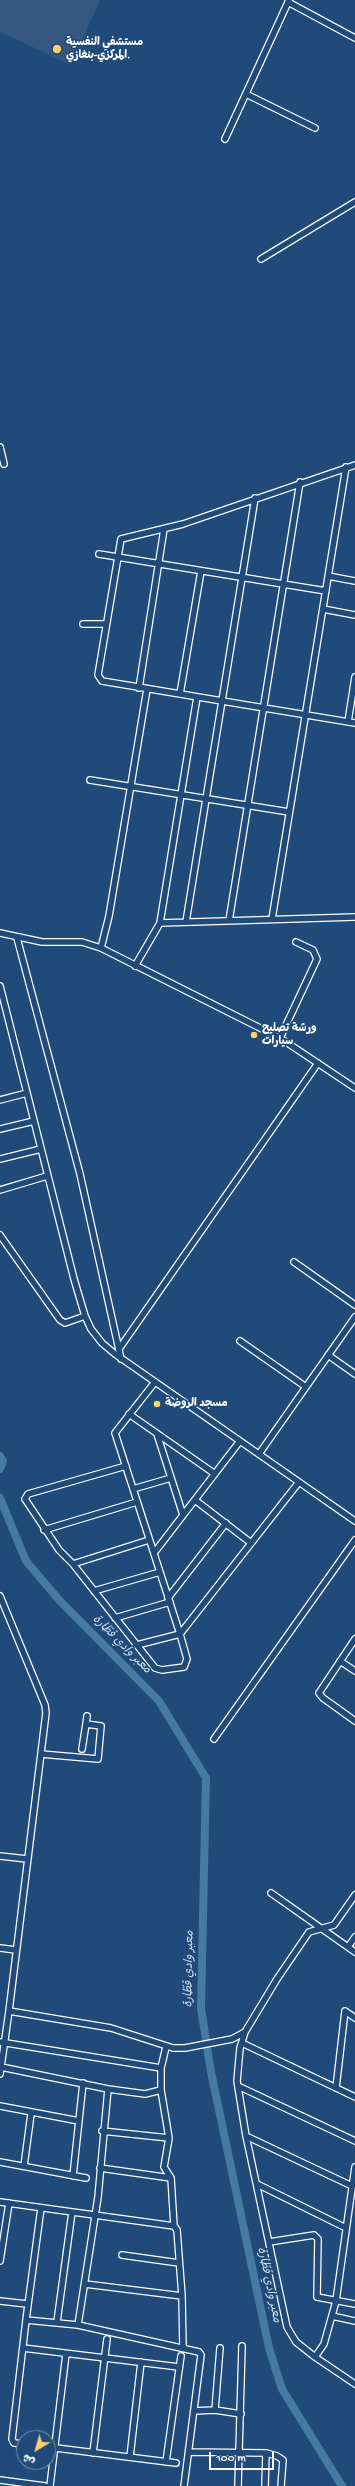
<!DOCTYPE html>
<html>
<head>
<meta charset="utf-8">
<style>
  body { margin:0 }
  #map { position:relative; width:355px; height:2486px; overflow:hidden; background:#1f4a7a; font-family:"Gochi Hand","Playpen Sans Arabic",sans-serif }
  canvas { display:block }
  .north { position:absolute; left:16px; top:2430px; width:40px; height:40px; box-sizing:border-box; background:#1f4a7a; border:1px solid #7992af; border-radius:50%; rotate:217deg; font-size:11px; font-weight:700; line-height:16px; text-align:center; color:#fff }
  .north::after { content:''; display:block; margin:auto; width:14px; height:18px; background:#ffd166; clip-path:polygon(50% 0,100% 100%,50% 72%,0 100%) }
  .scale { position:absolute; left:209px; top:2452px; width:65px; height:18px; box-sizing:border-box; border:2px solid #fff; border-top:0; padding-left:5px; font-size:12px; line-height:14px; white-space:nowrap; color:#fff; -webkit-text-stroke:3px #1f4a7a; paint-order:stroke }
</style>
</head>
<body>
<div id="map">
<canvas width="355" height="2486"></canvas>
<div class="north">ش</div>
<div class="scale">100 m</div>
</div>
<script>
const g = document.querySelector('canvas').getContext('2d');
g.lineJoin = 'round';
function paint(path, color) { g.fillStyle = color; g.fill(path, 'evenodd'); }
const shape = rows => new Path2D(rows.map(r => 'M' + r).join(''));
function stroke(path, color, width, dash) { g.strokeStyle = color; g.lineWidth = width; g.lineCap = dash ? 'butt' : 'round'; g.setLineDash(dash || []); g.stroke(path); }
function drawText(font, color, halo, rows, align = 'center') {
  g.font = font + ' "Gochi Hand","Playpen Sans Arabic",sans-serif'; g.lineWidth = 3.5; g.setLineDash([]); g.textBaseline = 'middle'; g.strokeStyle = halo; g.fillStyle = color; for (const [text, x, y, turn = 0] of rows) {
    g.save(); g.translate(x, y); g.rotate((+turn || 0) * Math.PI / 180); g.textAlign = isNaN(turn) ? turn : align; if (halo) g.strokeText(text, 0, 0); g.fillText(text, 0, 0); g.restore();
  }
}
const built = shape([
  [0,0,100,0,71,65,0,32]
]);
const river = shape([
  [0,1456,3,1461,0,1469],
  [0,1498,26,1561,60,1601,159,1701,206,1778,201,2008,211,2072,269,2348,282,2389,342,2486]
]);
const minor = shape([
  [288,2,355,38],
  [246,94,315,128],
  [225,139,289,0],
  [261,259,355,202],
  [0,447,4,464],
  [355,465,183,524,121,539,98,675,102,681,355,723],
  [99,554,326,591],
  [328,576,355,581],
  [323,609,355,615],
  [83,624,106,624],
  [139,688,164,529],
  [180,694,201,571],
  [348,722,355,677],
  [90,780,289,812],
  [272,919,346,467],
  [229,921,300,482],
  [186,922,255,498],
  [160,923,197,697],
  [0,933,42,942,82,942,101,948,280,1038,355,1088],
  [17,938,80,1174,121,1359],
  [101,948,109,916,147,689],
  [135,966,160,923,355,917],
  [0,986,74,1279,85,1316,91,1329,102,1343,115,1354,355,1521],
  [280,1038,317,959,313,950,296,942],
  [0,1100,27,1093],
  [0,1129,34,1121],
  [0,1159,41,1149],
  [0,1190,47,1176],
  [0,1235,60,1320,65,1323,85,1316],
  [294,1262,355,1305],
  [240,1341,306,1387],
  [119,1349,318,1063],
  [328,1355,355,1374],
  [129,1414,215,1474],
  [157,1434,183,1515],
  [259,1454,355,1317],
  [126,1466,28,1494,25,1499,59,1550,73,1564,155,1668,162,1670,184,1667,187,1659,180,1634,115,1433,155,1382],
  [133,1489,171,1478],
  [195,1500,251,1543],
  [44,1530,137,1502],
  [154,1553,240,1441],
  [73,1564,149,1540],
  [94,1591,160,1572],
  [0,1596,45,1705,46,1713,9,2011],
  [168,1598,226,1523],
  [115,1618,170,1602],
  [355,1639,319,1693,323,1698,355,1721],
  [137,1645,180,1634,299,1482],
  [340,1661,355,1671],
  [86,1724,87,1716],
  [214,1739,355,1540],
  [41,1754,98,1759,101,1726,86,1724,82,1749],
  [0,1856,27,1859],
  [271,1893,355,1952],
  [355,1895,334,1925,309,1932,277,1979,245,2032,240,2048,237,2081,246,2136,287,2327,296,2342,315,2357,355,2384],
  [348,1947,355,1937],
  [0,1948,16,1950],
  [0,2042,161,2068],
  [242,2043,355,2097],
  [166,2047,161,2068,161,2090,169,2138,164,2167,171,2178,174,2226],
  [1,2067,108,2089,145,2094,161,2090],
  [0,2074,9,2011,111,2028,173,2048,185,2048,232,2039,245,2032],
  [238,2086,355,2141],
  [336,2088,345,2011,355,2018],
  [0,2106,79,2121],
  [102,2131,169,2138],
  [246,2136,352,2186],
  [0,2162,86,2178],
  [24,2166,31,2114],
  [100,2168,171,2178],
  [73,2176,83,2083],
  [257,2184,346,2228],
  [0,2202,174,2226,177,2230,182,2296,183,2348],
  [41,2208,26,2320,78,2325,199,2352,201,2355,184,2486],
  [269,2242,314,2235,318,2239,317,2297,355,2304],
  [122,2255,179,2263],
  [0,2261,9,2203],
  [85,2284,182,2296],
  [0,2301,27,2304],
  [332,2316,355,2321],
  [57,2322,72,2212],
  [78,2325,98,2197,108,2089],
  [23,2348,179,2367],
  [315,2357,324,2344,336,2301,355,2167],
  [215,2410,220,2348],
  [194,2411,215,2410,241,2414],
  [24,2444,14,2443,12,2439,26,2320],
  [48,2447,176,2463],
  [189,2452,266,2453,277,2456,283,2460,281,2486],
  [93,2453,107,2339],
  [130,2457,141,2362],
  [166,2462,181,2356],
  [0,2480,45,2486],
  [50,2486,66,2354],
  [238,2486,242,2346],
  [265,2486,266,2453]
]);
const markers = [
  [57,49,5,"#ffd166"],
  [254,1035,4,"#ffd166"],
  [157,1404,4,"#ffd166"]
];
const poiNames = [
  ["مستشفي النفسية",66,43],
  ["المركزي-بنغازي.",66,56],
  ["ورشة تصليح",262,1029],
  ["سيارات",262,1042],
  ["مسجد الروضة",165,1404]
];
const waterNames = [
  ["معبر وادي قطّارة",121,1645,45],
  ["معبر وادي قطّارة",190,1969,-89],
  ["معبر وادي قطّارة",268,2285,78]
];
paint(built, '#36577f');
stroke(river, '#467aa3', 8);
stroke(minor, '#fff', 8);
stroke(minor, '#1f4a7a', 5.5);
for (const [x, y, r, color] of markers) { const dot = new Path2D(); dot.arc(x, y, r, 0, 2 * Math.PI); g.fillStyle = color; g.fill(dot); stroke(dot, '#1f4a7a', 1.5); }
drawText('bold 11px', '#fff', '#1f4a7a', poiNames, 'left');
drawText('italic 12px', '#d1dee8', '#1f4a7a', waterNames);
</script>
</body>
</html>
